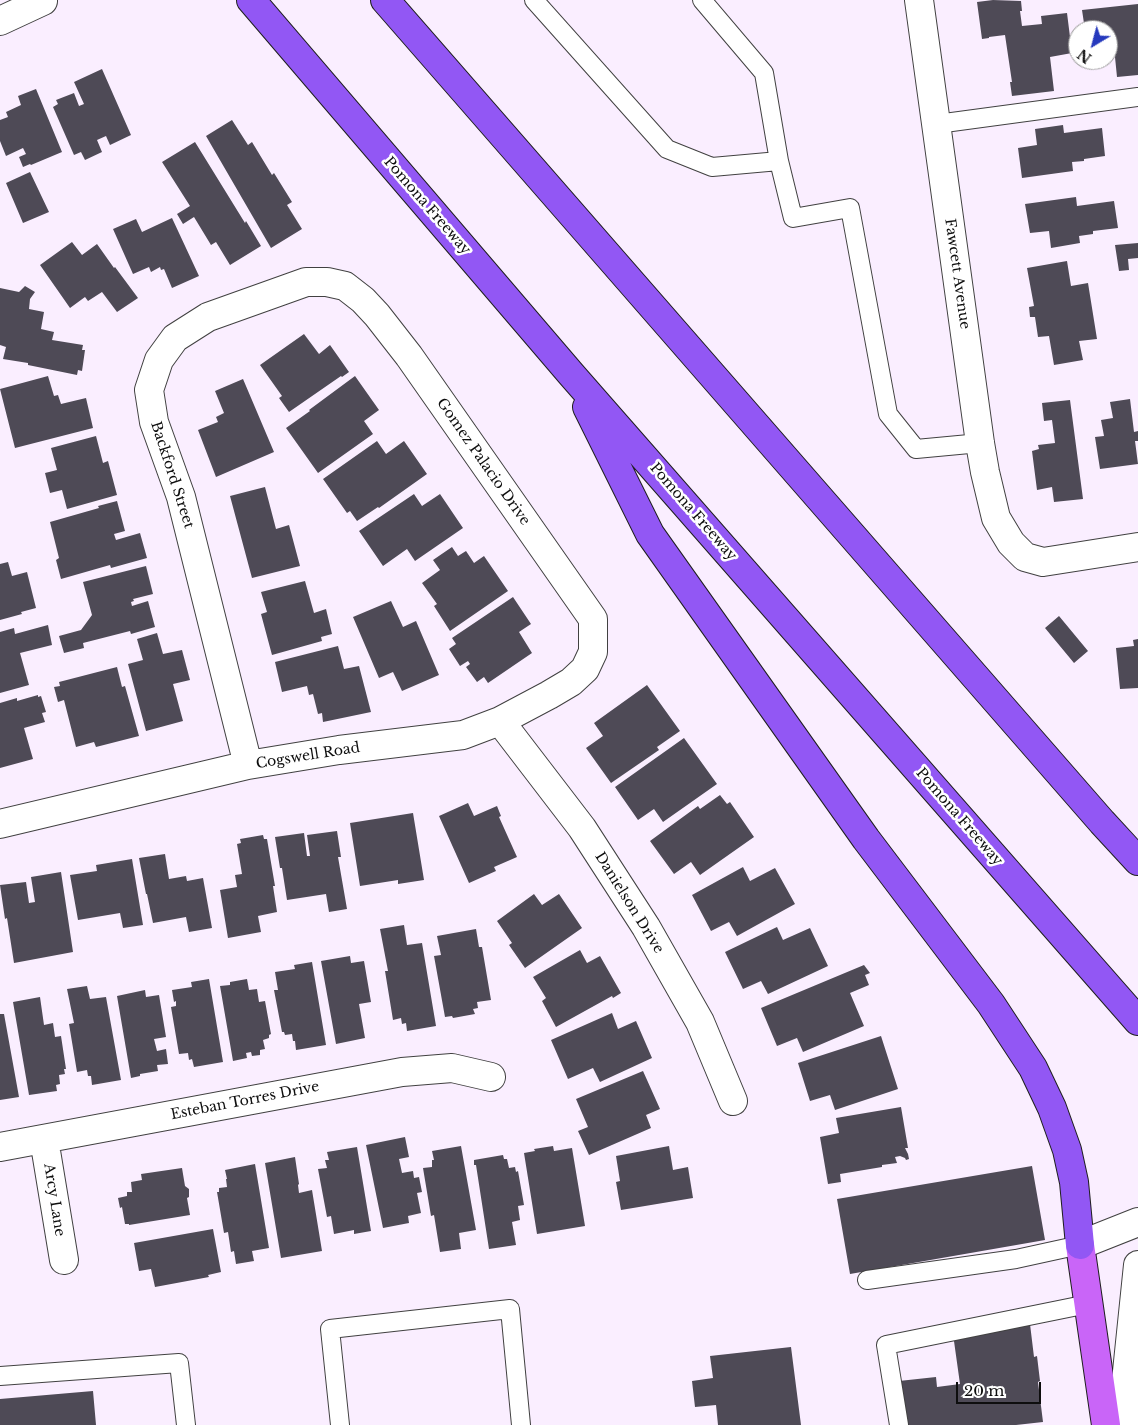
<!DOCTYPE html>
<html>
<head>
<meta charset="utf-8">
<style>
  body { margin:0 }
  #map { position:relative; width:1138px; height:1425px; overflow:hidden; background:#faeeff; font-family:"Libre Baskerville",serif }
  canvas { display:block }
  .north { position:absolute; left:1068px; top:20px; width:50px; height:50px; box-sizing:border-box; background:#fff; border:1px solid #9f9f9f; border-radius:50%; rotate:217deg; font-size:14px; font-weight:700; line-height:20px; text-align:center; color:#0e0e0e }
  .north::after { content:''; display:block; margin:auto; width:18px; height:22px; background:#2639bd; clip-path:polygon(50% 0,100% 100%,50% 72%,0 100%) }
  .scale { position:absolute; left:956px; top:1382px; width:85px; height:22px; box-sizing:border-box; border:2px solid #0e0e0e; border-top:0; padding-left:6px; font-size:15px; line-height:18px; white-space:nowrap; color:#0e0e0e; -webkit-text-stroke:4px #fff; paint-order:stroke }
</style>
</head>
<body>
<div id="map">
<canvas width="1138" height="1425"></canvas>
<div class="north">N</div>
<div class="scale">20 m</div>
</div>
<script>
const g = document.querySelector('canvas').getContext('2d');
g.lineJoin = 'round';
function paint(path, color) { g.fillStyle = color; g.fill(path, 'evenodd'); }
const shape = rows => new Path2D(rows.map(r => 'M' + r).join(''));
function stroke(path, color, width, dash) { g.strokeStyle = color; g.lineWidth = width; g.lineCap = dash ? 'butt' : 'round'; g.setLineDash(dash || []); g.stroke(path); }
function drawText(font, color, halo, rows, align = 'center') {
  g.font = font + ' "Libre Baskerville",serif'; g.lineWidth = 5; g.setLineDash([]); g.textBaseline = 'middle'; g.strokeStyle = halo; g.fillStyle = color; for (const [text, x, y, turn = 0] of rows) {
    g.save(); g.translate(x, y); g.rotate((+turn || 0) * Math.PI / 180); g.textAlign = isNaN(turn) ? turn : align; if (halo) g.strokeText(text, 0, 0); g.fillText(text, 0, 0); g.restore();
  }
}
const building = shape([
  [993,0,1021,1,1022,11,1020,11,1022,26,1042,24,1041,16,1067,13,1072,53,1050,57,1054,91,1012,96,1010,82,1012,82,1005,35,989,37,989,38,982,39,977,2],
  [1138,4,1138,75,1117,77,1114,47,1109,48,1108,45,1108,30,1085,30,1082,10],
  [102,69,131,135,110,145,106,136,97,140,102,152,85,160,81,152,74,155,53,107,58,104,56,100,74,93,79,106,84,104,74,82],
  [36,89,62,152,31,165,30,164,23,167,19,157,26,154,23,148,6,156,0,141,0,120,8,117,6,112,21,105,18,96],
  [232,120,248,145,252,142,272,175,274,173,292,202,287,205,302,229,271,248,206,136],
  [1063,125,1064,133,1102,128,1105,156,1084,159,1084,161,1072,162,1073,171,1022,178,1018,148,1037,145,1035,129],
  [195,142,245,223,246,221,261,246,230,265,216,242,211,245,194,217,183,224,177,214,190,206,162,162],
  [30,172,49,212,23,223,6,183],
  [1076,197,1077,206,1114,201,1118,228,1093,231,1093,234,1079,236,1080,243,1051,248,1049,231,1030,233,1025,204],
  [172,218,199,276,172,288,164,269,161,270,160,267,151,272,149,267,133,274,113,229,136,219,142,232],
  [72,242,82,255,97,244,114,268,115,267,138,298,117,312,102,292,88,301,85,297,70,308,40,265],
  [1138,243,1138,258,1128,259,1129,270,1119,271,1115,245],
  [1067,261,1071,286,1088,283,1097,339,1079,341,1083,360,1054,365,1049,336,1038,337,1035,317,1030,317,1029,307,1034,306,1027,268],
  [25,286,35,292,30,299,29,309,44,312,41,329,54,332,52,340,83,345,82,350,85,350,82,371,78,370,77,375,28,365,28,363,3,359,6,347,0,345,0,288,19,292],
  [304,334,319,354,330,345,349,372,342,377,341,376,289,412,279,398,282,396,260,365],
  [48,376,54,396,58,395,61,404,86,398,93,428,15,448,0,389],
  [355,376,379,410,364,421,373,434,318,473,286,428,310,411,309,410],
  [243,379,274,452,216,477,198,430,218,422,216,417,224,413,215,391],
  [1130,399,1134,432,1138,431,1138,441,1135,441,1138,464,1100,469,1095,437,1104,436,1101,420,1113,418,1110,402],
  [1070,400,1083,499,1054,502,1052,487,1037,490,1032,451,1039,449,1038,445,1055,443,1052,420,1044,421,1042,403],
  [96,436,103,463,108,461,117,495,67,509,62,490,50,493,45,473,57,470,51,448],
  [377,441,386,454,404,441,427,474,379,508,378,507,357,521,350,511,347,513,323,479],
  [265,487,276,529,289,525,300,566,252,578,230,496],
  [414,494,422,506,440,494,463,528,415,561,407,549,383,566,359,531],
  [117,501,125,531,114,534,116,540,140,533,147,558,111,568,110,565,61,579,56,560,59,558,50,522,99,508,98,506],
  [452,547,458,556,466,551,474,563,484,556,508,591,450,631,434,606,437,604,422,583,440,570,433,560],
  [8,562,12,576,27,572,36,608,21,612,22,614,0,620,0,564],
  [146,566,153,594,133,599,134,601,131,602,132,606,148,601,155,627,131,634,130,631,83,643,84,648,64,653,59,636,81,630,92,615,83,582],
  [305,581,314,613,326,609,332,634,321,637,322,641,272,655,261,614,267,612,261,592],
  [513,597,531,624,519,632,532,653,488,683,484,677,477,682,466,667,470,664,468,661,460,666,449,649,456,644,452,638],
  [391,601,403,627,416,621,439,675,402,691,393,672,379,678,353,617],
  [1059,616,1088,651,1074,663,1045,628],
  [48,625,52,645,20,653,29,685,0,693,0,632,14,628,15,634],
  [157,633,163,654,182,650,190,680,173,684,183,721,146,731,128,664,143,660,137,639],
  [1138,639,1138,688,1120,689,1116,648,1134,646,1133,640],
  [338,646,344,669,359,666,371,712,323,722,322,713,318,714,313,694,309,695,307,686,282,692,275,662],
  [117,667,122,687,125,686,139,736,96,747,94,742,76,747,64,700,58,702,54,687,60,686,59,682],
  [647,685,680,731,657,747,659,750,611,783,586,748,603,736,594,723],
  [38,695,38,697,41,696,46,712,42,713,45,722,24,728,33,759,0,768,0,703,17,698,17,701],
  [684,738,717,784,663,822,654,809,638,820,615,787],
  [720,795,727,804,730,802,754,837,700,875,691,862,674,874,650,841,698,806,700,809],
  [468,803,474,816,497,806,501,816,499,817,517,857,494,867,496,871,469,883,439,816],
  [413,813,424,880,398,884,398,880,360,886,350,823],
  [337,831,341,857,338,857,347,909,329,912,326,894,287,900,282,868,280,868,275,837,304,833,307,856,310,856,307,835],
  [263,835,264,839,267,839,275,886,273,886,277,912,258,916,261,932,228,938,220,890,237,887,235,875,242,874,237,844,241,843,240,839],
  [165,854,169,879,186,876,187,881,203,878,212,928,189,932,186,917,153,923,147,894,146,894,139,858],
  [132,859,143,925,123,928,120,913,78,920,70,875,97,871,96,865],
  [743,867,750,881,775,868,795,904,737,936,729,922,711,931,692,895],
  [61,872,73,952,14,963,7,918,5,919,0,885,26,882,29,903,35,902,31,877],
  [534,894,542,905,559,894,582,928,525,968,509,945,512,943,497,921],
  [404,925,407,945,422,943,436,1026,407,1031,406,1023,402,1024,401,1018,393,1020,385,971,388,971,380,929],
  [777,927,783,940,810,928,828,966,768,994,761,981,743,989,725,952],
  [476,929,479,947,482,947,491,1000,477,1002,478,1008,473,1009,475,1014,453,1018,452,1016,445,1017,434,956,441,955,437,936],
  [580,950,587,963,600,956,621,993,613,998,612,996,556,1027,542,1001,546,998,533,977],
  [350,956,351,963,364,961,371,1002,359,1004,365,1038,336,1044,321,961],
  [312,962,326,1045,296,1050,295,1041,293,1041,292,1034,285,1035,284,1032,282,1032,274,990,278,990,275,972,295,969,294,965],
  [864,965,870,973,865,975,869,985,850,993,864,1026,803,1052,797,1038,777,1046,761,1008],
  [209,979,223,1062,194,1067,192,1059,189,1060,188,1053,179,1054,171,1007,176,1006,176,1001,174,1002,172,990,192,987,191,982],
  [247,979,249,990,257,989,259,1002,265,1001,271,1034,269,1035,269,1038,263,1040,265,1049,260,1050,260,1055,252,1056,251,1052,246,1053,247,1058,233,1061,220,986,230,985,230,982],
  [87,986,90,999,106,997,121,1080,92,1085,91,1076,88,1076,87,1070,77,1072,69,1024,74,1023,67,989],
  [145,990,146,997,159,995,166,1037,154,1039,157,1051,166,1049,168,1064,157,1065,158,1071,140,1074,140,1076,131,1078,117,996],
  [40,997,44,1025,53,1023,55,1037,61,1036,66,1069,64,1069,65,1074,59,1075,60,1084,56,1085,57,1091,29,1095,13,1002],
  [612,1013,618,1029,636,1021,652,1058,600,1082,593,1068,568,1079,551,1040],
  [0,1014,4,1014,19,1097,0,1100],
  [881,1036,898,1089,835,1110,830,1095,810,1101,798,1063],
  [643,1071,660,1109,646,1115,651,1128,589,1155,578,1131,588,1127,576,1099],
  [901,1107,908,1148,905,1148,908,1154,909,1159,906,1160,905,1158,900,1156,895,1157,897,1163,882,1165,882,1167,840,1174,841,1182,828,1184,820,1137,839,1133,836,1118],
  [405,1137,409,1157,399,1159,402,1173,413,1171,414,1178,419,1177,422,1192,417,1193,421,1213,408,1216,409,1223,383,1228,366,1145],
  [461,1146,476,1230,459,1233,461,1249,440,1252,434,1215,431,1216,423,1168,432,1167,432,1160,434,1160,432,1151],
  [553,1146,554,1151,572,1148,585,1226,537,1234,524,1153,535,1151,534,1149],
  [669,1146,673,1170,688,1167,693,1198,621,1210,616,1182,620,1181,616,1156],
  [357,1147,371,1231,354,1234,354,1230,334,1234,331,1216,327,1217,318,1169,327,1168,325,1160,329,1160,327,1152],
  [503,1155,504,1159,507,1159,509,1168,515,1167,516,1172,518,1171,524,1205,518,1206,520,1220,512,1222,516,1245,489,1249,476,1165,474,1165,474,1160],
  [295,1157,299,1184,298,1185,299,1193,312,1190,322,1251,281,1258,265,1163],
  [255,1164,269,1248,252,1251,254,1261,236,1264,234,1251,231,1252,228,1232,224,1233,217,1192,219,1192,219,1188,227,1187,226,1179,227,1179,225,1170],
  [1032,1166,1045,1240,850,1274,837,1199],
  [182,1168,185,1186,189,1189,189,1197,187,1198,190,1215,129,1225,129,1224,125,1224,122,1207,120,1208,118,1198,127,1196,127,1192,132,1192,131,1182,142,1180,141,1174],
  [213,1229,221,1272,208,1275,209,1277,155,1287,151,1269,139,1271,134,1243],
  [1030,1324,1034,1357,1037,1356,1040,1381,1038,1382,1043,1422,1016,1425,905,1425,899,1381,936,1377,937,1387,960,1384,953,1334],
  [791,1347,801,1425,718,1425,716,1405,695,1407,692,1381,713,1378,710,1356],
  [93,1391,96,1425,0,1425,0,1399]
]);
const lane = shape([
  [534,0,667,149,712,167,779,161,793,218,850,208,888,414,916,449,980,443],
  [702,0,764,73,779,161],
  [937,124,1138,97],
  [867,1280,1016,1259,1080,1245],
  [0,1376,179,1363,186,1425],
  [340,1425,330,1329,510,1309,521,1425],
  [899,1425,886,1345,1088,1304]
]);
const street = shape([
  [919,0,980,443,985,472,996,518,1011,543,1025,557,1043,562,1138,547],
  [0,21,43,1],
  [500,721,582,828,646,927,700,1022,733,1101],
  [0,824,248,765,339,750,463,735,500,721,549,695,571,682,585,669,593,652,593,619,409,356,377,315,363,300,345,286,327,282,306,282,208,317,175,338,159,360,149,390,154,422,181,497,248,765],
  [44,1139,64,1260],
  [0,1147,402,1072,452,1068,491,1077],
  [1080,1245,1138,1222],
  [1128,1425,1125,1391,1138,1265]
]);
const primary = shape([
  [1080,1245,1106,1425]
]);
const highway = shape([
  [251,0,571,374,1138,1021],
  [385,0,1102,822,1138,861],
  [587,407,650,534,866,839,991,1004,1033,1068,1052,1108,1067,1150,1074,1182,1080,1245]
]);
const streetNames = [
  ["Pomona Freeway",427,206,49],
  ["Fawcett Avenue",957,274,82],
  ["Gomez Palacio Drive",483,462,55],
  ["Backford Street",172,475,72],
  ["Pomona Freeway",693,512,49],
  ["Cogswell Road",308,756,-9],
  ["Pomona Freeway",959,817,49],
  ["Danielson Drive",629,903,58],
  ["Esteban Torres Drive",245,1101,-11],
  ["Arcy Lane",54,1200,81]
];
paint(building, '#4e4a56');
stroke(lane, '#414141', 20);
stroke(street, '#414141', 30);
stroke(primary, '#1f1f1f', 30);
stroke(highway, '#1f1f1f', 30);
stroke(lane, '#fff', 18);
stroke(street, '#fff', 28);
stroke(primary, '#c965f8', 28);
stroke(highway, '#9257f4', 28);
drawText('14px', '#0e0e0e', '#fff', streetNames);
</script>
</body>
</html>
